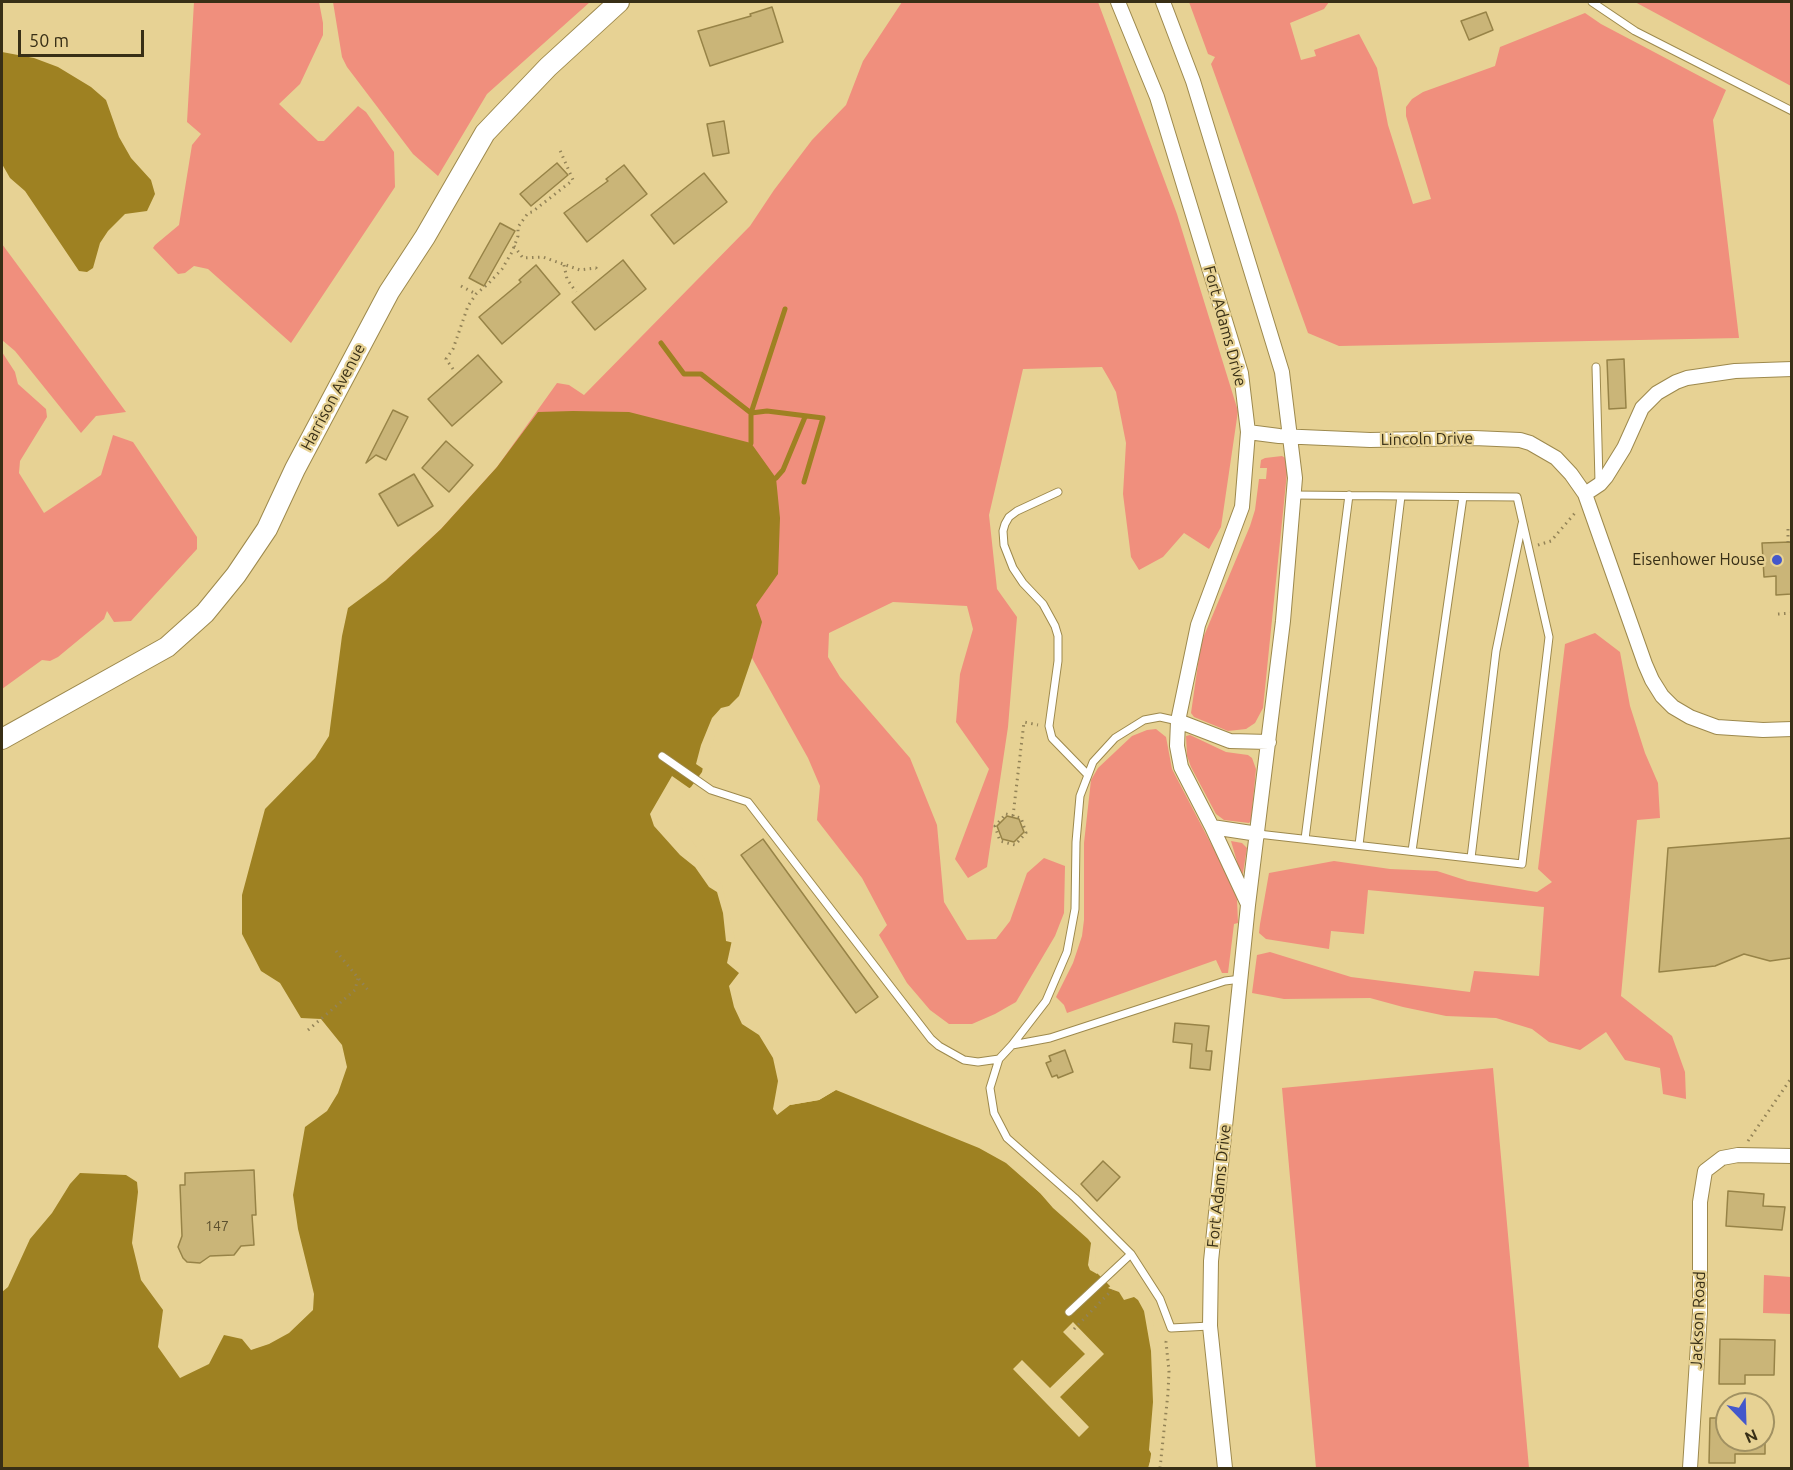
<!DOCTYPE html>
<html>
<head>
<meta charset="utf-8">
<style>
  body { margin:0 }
  #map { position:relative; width:1793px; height:1470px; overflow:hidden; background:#e7d294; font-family:Ubuntu,sans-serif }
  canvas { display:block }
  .frame { position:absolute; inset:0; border:3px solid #382f16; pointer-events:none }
  .north { position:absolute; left:1715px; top:1392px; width:60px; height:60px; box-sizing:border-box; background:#e7d294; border:2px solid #a19162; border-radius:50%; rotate:157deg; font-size:16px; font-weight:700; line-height:24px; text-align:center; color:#382f16 }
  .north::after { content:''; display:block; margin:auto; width:21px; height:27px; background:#4357cb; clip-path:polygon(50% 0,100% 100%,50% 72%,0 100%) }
  .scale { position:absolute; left:18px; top:30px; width:126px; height:27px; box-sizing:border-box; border:3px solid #382f16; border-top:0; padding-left:8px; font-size:18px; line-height:21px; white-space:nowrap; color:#382f16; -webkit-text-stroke:4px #e7d294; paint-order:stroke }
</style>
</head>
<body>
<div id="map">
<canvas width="1793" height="1470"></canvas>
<div class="frame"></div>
<div class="north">N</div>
<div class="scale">50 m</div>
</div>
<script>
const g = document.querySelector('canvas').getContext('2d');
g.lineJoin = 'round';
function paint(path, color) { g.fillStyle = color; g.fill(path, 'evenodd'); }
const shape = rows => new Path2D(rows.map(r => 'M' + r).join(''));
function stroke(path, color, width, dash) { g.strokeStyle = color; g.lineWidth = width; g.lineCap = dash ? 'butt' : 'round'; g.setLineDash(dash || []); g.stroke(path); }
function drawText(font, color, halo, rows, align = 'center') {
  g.font = font + ' Ubuntu,sans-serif'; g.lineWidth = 4.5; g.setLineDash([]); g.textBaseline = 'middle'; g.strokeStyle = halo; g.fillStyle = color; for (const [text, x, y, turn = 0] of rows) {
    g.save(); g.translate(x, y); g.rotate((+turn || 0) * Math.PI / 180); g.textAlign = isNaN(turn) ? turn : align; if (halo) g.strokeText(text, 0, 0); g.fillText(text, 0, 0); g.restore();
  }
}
const green = shape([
  [194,2,319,2,323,23,323,35,300,84,279,104,318,141,324,141,358,106,366,112,394,152,395,187,291,343,208,269,194,266,185,273,178,274,153,248,155,245,179,225,192,145,201,134,187,122],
  [333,2,590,2,487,94,438,176,413,154,347,67,342,57],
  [902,2,1098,2,1177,214,1238,411,1221,527,1209,549,1184,533,1163,557,1139,570,1131,557,1123,494,1126,443,1116,392,1109,379,1102,367,1023,369,989,515,997,589,1017,617,1008,727,987,867,968,878,955,859,989,769,956,722,960,674,973,629,967,606,893,602,829,633,828,657,840,677,910,758,937,825,944,902,967,940,996,939,1010,921,1027,873,1044,858,1065,866,1064,913,1055,936,1016,1002,995,1014,972,1024,949,1024,930,1010,907,983,879,935,887,925,862,878,817,820,820,786,808,758,752,658,386,580,441,529,497,467,557,383,569,385,584,395,750,226,774,190,812,140,846,105,863,61],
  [1189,2,1329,2,1324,9,1290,23,1301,60,1316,56,1314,50,1359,34,1377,68,1388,125,1413,204,1431,199,1406,116,1406,107,1412,99,1423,92,1495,66,1500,47,1585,13,1601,24,1726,90,1713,120,1739,338,1339,346,1308,333,1211,64,1215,57,1208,54],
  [1635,2,1791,2,1791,86],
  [2,244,126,412,96,416,81,433,15,351,2,340],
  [2,352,15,372,18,384,46,409,47,417,20,461,19,473,44,513,101,475,113,435,133,442,197,537,197,549,131,621,114,622,107,611,104,619,58,657,50,661,42,660,2,689],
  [1282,456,1287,459,1288,463,1263,708,1255,723,1246,729,1228,731,1194,717,1191,713,1201,643,1250,526,1255,510,1259,479,1266,479,1267,468,1260,468,1261,460,1265,458],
  [1595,633,1620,652,1630,706,1645,753,1658,783,1660,818,1637,820,1621,996,1672,1036,1685,1072,1686,1099,1663,1094,1660,1068,1625,1060,1606,1032,1580,1050,1549,1042,1532,1029,1496,1018,1446,1016,1403,1007,1370,998,1284,999,1252,993,1257,955,1270,952,1351,977,1470,992,1474,971,1539,976,1544,907,1368,890,1364,934,1331,931,1329,949,1266,939,1259,933,1260,924,1269,873,1334,861,1390,869,1437,871,1468,881,1537,892,1552,882,1538,869,1565,644],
  [1156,729,1166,737,1172,769,1232,884,1237,899,1238,923,1234,924,1228,973,1222,973,1216,960,1067,1013,1064,1005,1056,997,1073,963,1082,936,1084,920,1084,843,1091,780,1098,768,1132,736,1147,730],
  [1190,735,1226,752,1248,755,1252,758,1256,769,1251,821,1249,823,1224,820,1216,814,1191,767,1187,756,1186,736],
  [1231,841,1242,843,1247,848,1242,879],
  [1493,1068,1529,1468,1316,1468,1282,1088],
  [1764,1275,1791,1277,1791,1314,1763,1313]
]);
const water = shape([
  [2,52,34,58,58,67,91,87,106,100,119,137,131,158,151,180,155,194,147,211,125,214,108,231,100,243,93,268,87,272,79,271,25,191,10,178,2,164],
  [573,411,629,412,751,443,776,478,780,518,778,574,756,605,762,622,752,658,739,696,720,715,707,748,702,772,691,787,670,802,666,817,719,886,732,940,727,963,739,973,729,986,734,1007,742,1024,759,1035,773,1058,778,1081,773,1109,777,1115,790,1105,819,1100,836,1090,979,1148,1006,1163,1063,1213,1093,1242,1096,1272,1111,1287,1128,1295,1139,1296,1148,1314,1157,1356,1155,1427,1149,1468,2,1468,2,1292,8,1287,30,1239,52,1213,70,1184,80,1173,126,1175,137,1182,138,1192,132,1243,141,1280,163,1310,158,1347,180,1378,209,1364,224,1335,242,1339,251,1350,269,1344,289,1333,313,1310,314,1294,298,1229,293,1195,305,1127,327,1111,338,1093,347,1067,342,1045,321,1019,301,1018,280,983,261,971,242,934,242,895,265,809,315,758,329,736,342,636,348,608,386,580,441,529,497,467,538,412]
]);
const pier = shape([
  [729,706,730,708,722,716,710,749,705,770,696,764,701,745,712,718,721,708],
  [672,776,692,790,673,804,669,816,687,833,722,885,735,939,734,943,726,941,723,913,717,892,709,887,695,867,680,855,654,826,650,814],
  [835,1087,839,1088,819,1100,790,1105,793,1102,818,1097],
  [1001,1157,1065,1210,1095,1240,1096,1263,1099,1271,1097,1274,1090,1270,1088,1265,1091,1243,1088,1239,1053,1208,1040,1193],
  [1123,1283,1129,1292,1141,1294,1151,1312,1160,1356,1158,1427,1153,1468,1148,1468,1152,1455,1149,1450,1153,1402,1151,1351,1144,1311,1138,1300,1134,1297,1124,1300,1119,1292,1108,1288,1113,1284],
  [1073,1322,1104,1354,1060,1397,1089,1427,1079,1437,1013,1369,1022,1360,1050,1388,1085,1354,1063,1332]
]);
const stream = shape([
  [661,343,684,374,701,374,751,413,767,411,823,418,804,482],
  [751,443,751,413,785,309],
  [776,478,783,470,805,417]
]);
const building = shape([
  [772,7,783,42,710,66,698,31,751,16,750,14,772,7],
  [1486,12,1493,30,1469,40,1461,21,1486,12],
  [724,121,729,153,713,156,707,124,724,121],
  [557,163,568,175,531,206,520,194,557,163],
  [624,165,647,194,587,242,564,213,608,181,606,179,624,165],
  [704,173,727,202,674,244,651,215,704,173],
  [500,223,515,231,484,286,469,278,500,223],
  [623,260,646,289,595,330,572,302,623,260],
  [536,265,560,294,502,344,479,317,521,282,519,280,536,265],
  [478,355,502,382,452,426,428,399,478,355],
  [1624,359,1626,408,1609,409,1607,360,1624,359],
  [393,410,408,417,386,460,376,455,366,463,393,410],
  [446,441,473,465,449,492,422,468,446,441],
  [414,474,433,506,398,526,379,494,414,474],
  [1791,542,1791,594,1776,595,1776,576,1764,577,1762,543,1791,542],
  [1007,816,1019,819,1024,832,1014,842,1002,839,997,826,1007,816],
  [1791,838,1791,958,1770,961,1744,954,1715,966,1659,972,1668,848,1791,838],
  [763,839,878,997,856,1013,741,855,763,839],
  [1175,1023,1209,1026,1206,1051,1212,1051,1210,1070,1190,1068,1192,1044,1173,1042,1175,1023],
  [1065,1050,1073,1072,1058,1078,1057,1075,1052,1077,1046,1063,1051,1061,1049,1056,1065,1050],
  [1103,1161,1120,1177,1097,1201,1081,1184,1103,1161],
  [254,1170,256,1215,252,1215,254,1245,241,1246,234,1255,210,1256,200,1263,187,1262,183,1258,178,1247,182,1236,180,1185,185,1185,185,1173,254,1170],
  [1728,1191,1764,1194,1763,1206,1785,1207,1782,1230,1726,1226,1728,1191],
  [1720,1339,1775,1340,1774,1375,1745,1375,1745,1384,1719,1384,1720,1339],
  [1710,1418,1727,1418,1727,1440,1765,1440,1765,1454,1735,1454,1735,1463,1709,1463,1710,1418]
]);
const path = shape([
  [514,246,523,258,543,257,580,270,596,268,599,272],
  [564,265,567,279,576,292],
  [461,286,476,294],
  [453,369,446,359,453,349,468,306,476,294,488,284,502,269,512,252,518,236,518,227,528,213,532,212,573,180,559,148],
  [1788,529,1788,542],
  [1538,545,1551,541,1575,513],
  [1778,614,1792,613],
  [1006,814,1021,818,1026,833,1015,845,1000,841,995,826,1006,814],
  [1013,816,1024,722,1038,725],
  [336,951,368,990],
  [308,1030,355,990,358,978],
  [1748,1141,1792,1077],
  [1074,1329,1112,1290],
  [1160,1468,1168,1393,1169,1371,1166,1342,1167,1338]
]);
const lane = shape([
  [1592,2,1635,31,1792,111],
  [1596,367,1599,482],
  [1058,492,1017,511,1009,517,1005,524,1003,531,1004,545,1013,568,1023,583,1043,604,1055,626,1058,636,1058,661,1049,726,1052,738,1087,774],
  [662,756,711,790,748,802,931,1039,939,1046,964,1060,978,1062,999,1059],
  [1258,834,1522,864,1549,637,1517,497,1293,495],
  [1305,839,1349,495],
  [1359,845,1401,496],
  [1412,851,1463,497],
  [1471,858,1496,651,1522,524],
  [1012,1045,1046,1001,1067,952,1075,909,1076,842,1080,796,1093,762,1115,738,1144,720,1160,717,1178,721],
  [1069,1312,1131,1254],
  [1210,1326,1171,1328,1160,1299,1131,1254,1075,1198,1007,1138,994,1113,990,1088,999,1059,1012,1045,1050,1038,1225,981,1241,979]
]);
const street = shape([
  [1118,2,1157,97,1241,373,1248,432,1242,507,1198,625,1178,721,1177,746,1181,767,1212,827,1248,904],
  [1163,2,1193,81,1282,372,1295,478,1283,621,1248,905,1211,1261,1210,1326,1225,1468],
  [1248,432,1279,436,1370,440,1474,438,1520,440,1530,443,1556,458,1571,474,1585,494,1645,664,1652,680,1662,696,1673,707,1690,717,1717,727,1763,730,1792,729],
  [1585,494,1600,484,1606,477,1624,448,1642,408,1657,393,1676,382,1687,378,1735,371,1792,369],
  [1178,721,1230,741,1269,742],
  [1212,827,1258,834],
  [1690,1468,1700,1313,1700,1202,1705,1171,1722,1158,1738,1155,1792,1156]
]);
const secondary = shape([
  [2,739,167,647,205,613,236,575,267,529,295,469,389,292,425,237,485,133,548,67,619,2]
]);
const markers = [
  [1777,560,6,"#4357cb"]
];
const numberNames = [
  ["147",217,1226]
];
const streetNames = [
  ["Fort Adams Drive",1225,326,75],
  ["Harrison Avenue",333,397,-62],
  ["Lincoln Drive",1427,439,-1],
  ["Fort Adams Drive",1219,1186,-84],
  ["Jackson Road",1698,1320,-88]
];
const poiNames = [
  ["Eisenhower House",1765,560]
];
paint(green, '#f08f7d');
paint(water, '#9e8122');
paint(pier, '#e7d294');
stroke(stream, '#9e8122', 5);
paint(building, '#cab578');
stroke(building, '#978347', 1.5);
stroke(lane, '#9d894d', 9);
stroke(street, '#9d894d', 16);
stroke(secondary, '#9d894d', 22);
stroke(path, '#938357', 3, [1.5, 4.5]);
stroke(lane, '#fff', 7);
stroke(street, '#fff', 14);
stroke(secondary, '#fff', 20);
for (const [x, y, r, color] of markers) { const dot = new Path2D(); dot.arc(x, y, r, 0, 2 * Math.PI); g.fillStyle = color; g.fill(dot); stroke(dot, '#e7d294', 2); }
drawText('14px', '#5c502e', null, numberNames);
drawText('16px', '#382f16', '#e7d294', streetNames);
drawText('16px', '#382f16', '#e7d294', poiNames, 'right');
</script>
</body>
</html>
